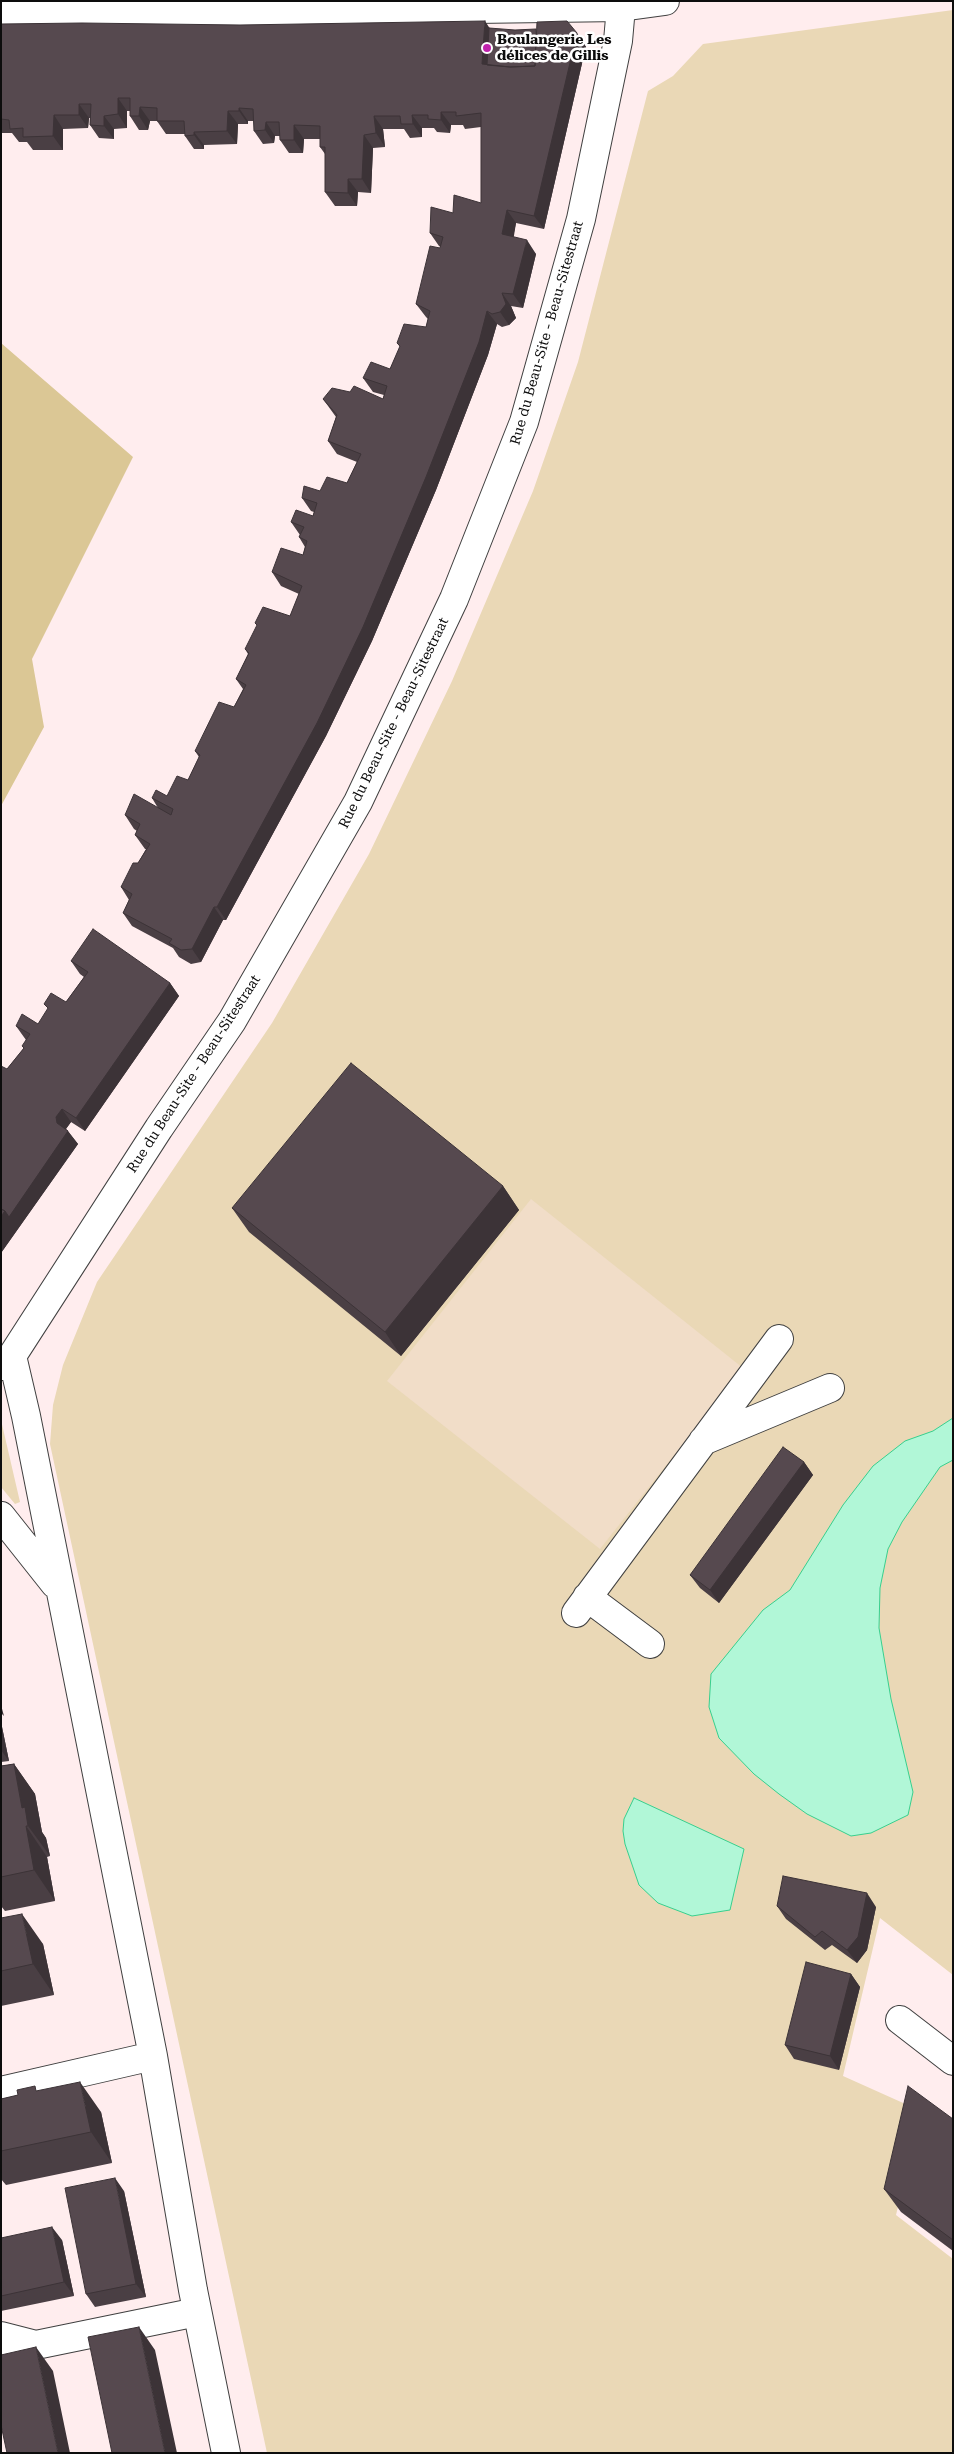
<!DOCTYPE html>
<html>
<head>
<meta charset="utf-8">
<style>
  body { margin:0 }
  #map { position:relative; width:954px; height:2454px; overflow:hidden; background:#ffedee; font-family:"Roboto Serif",serif }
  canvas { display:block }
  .frame { position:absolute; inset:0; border:2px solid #0d0d0d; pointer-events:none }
</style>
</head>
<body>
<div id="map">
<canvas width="954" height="2454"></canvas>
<div class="frame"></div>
</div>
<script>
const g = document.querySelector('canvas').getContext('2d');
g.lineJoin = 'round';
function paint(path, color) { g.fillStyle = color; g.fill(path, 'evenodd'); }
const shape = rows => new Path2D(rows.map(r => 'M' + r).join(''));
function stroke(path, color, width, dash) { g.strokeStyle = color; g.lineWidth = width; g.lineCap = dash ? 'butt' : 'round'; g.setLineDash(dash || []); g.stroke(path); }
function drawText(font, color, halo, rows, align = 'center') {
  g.font = font + ' "Roboto Serif",serif'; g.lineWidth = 5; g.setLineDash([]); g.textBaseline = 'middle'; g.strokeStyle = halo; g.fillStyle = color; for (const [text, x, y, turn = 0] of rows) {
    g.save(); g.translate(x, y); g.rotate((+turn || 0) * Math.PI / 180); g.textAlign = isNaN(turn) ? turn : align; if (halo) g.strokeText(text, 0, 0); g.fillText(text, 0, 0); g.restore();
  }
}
const green = shape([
  [953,10,953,1975,880,1918,843,2076,921,2111,896,2215,953,2259,953,2453,267,2453,50,1444,53,1405,63,1365,97,1282,272,1023,369,854,452,681,533,491,578,362,648,91,673,76,703,44],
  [1,1420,20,1502,15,1504,1,1487]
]);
const forest = shape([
  [1,343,133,457,32,659,44,727,1,806]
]);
const pitch = shape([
  [531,1199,743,1368,600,1549,387,1381]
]);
const water = shape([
  [953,1418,953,1460,940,1467,902,1522,888,1549,880,1588,879,1628,891,1699,913,1792,908,1815,871,1833,851,1836,807,1814,779,1794,754,1774,719,1738,709,1707,711,1674,763,1610,790,1590,843,1505,873,1466,905,1441,933,1431,953,1418],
  [634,1798,744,1849,730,1910,692,1916,658,1903,639,1885,625,1844,623,1831,624,1819,634,1798]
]);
const minor = shape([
  [1,11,108,14,621,7,665,1],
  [12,1356,26,1416,153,2056,193,2290,226,2453],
  [1,1366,12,1356,159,1128,232,1021,358,802,454,599,524,422,581,219,618,41,621,7,619,1],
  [703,1441,830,1388],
  [1,1516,55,1584],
  [587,1597,650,1644],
  [576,1613,779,1339],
  [900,2020,953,2061],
  [1,2091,153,2056],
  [1,2336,36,2345],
  [1,2361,36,2345,197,2312]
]);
const wall = shape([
  [1,24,489,28,586,46,544,229,516,223,513,237,536,254,523,308,511,306,516,318,509,325,502,327,497,324,488,355,436,490,372,641,326,736,226,920,223,920,201,962,191,964,179,957,173,948,132,926,123,913,129,900,121,887,138,863,146,849,145,849,135,835,137,831,134,829,125,815,158,808,152,798,167,796,188,780,199,757,195,751,234,707,243,689,236,679,248,654,245,649,290,616,299,594,281,586,272,572,303,555,305,547,299,537,300,535,291,522,313,516,314,512,311,511,302,498,320,491,347,483,357,462,337,454,328,441,336,417,323,399,383,399,384,395,373,392,363,378,390,369,400,347,397,343,426,327,428,319,426,317,416,304,441,247,439,246,430,233,453,213,481,203,481,127,465,129,463,125,451,125,450,133,437,132,434,128,422,128,422,137,410,138,404,129,383,129,385,147,373,148,371,193,358,192,357,206,335,206,325,192,325,154,320,147,320,139,304,139,303,153,289,153,280,140,280,136,275,136,274,143,263,144,254,131,254,121,248,121,248,124,238,124,237,144,204,145,204,149,194,149,185,136,185,134,166,134,157,121,150,121,148,130,139,130,130,116,130,111,127,111,127,128,114,129,114,139,99,138,90,125,90,118,89,118,88,128,63,129,63,150,33,150,27,142,19,142,12,133,1,133],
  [71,961,170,983,179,996,85,1131,71,1122,66,1129,78,1144,1,1253,7,1069,24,1048,26,1040,16,1026,38,1024,66,1002,84,977,80,974],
  [503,1186,519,1210,401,1356,249,1232,232,1208],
  [804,1462,813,1475,719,1603,700,1588,690,1575],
  [1,1722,9,1761,1,1762],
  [14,1764,35,1794,42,1832,46,1838,50,1856,47,1857,55,1901,5,1911,1,1906,1,1766],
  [777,1906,876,1907,867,1950,857,1963,832,1945,825,1950,786,1919],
  [1,1918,43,1944,54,1995,1,2006],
  [851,1974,860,1987,839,2070,794,2059,785,2045],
  [39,2091,101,2112,112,2163,6,2185,1,2179,1,2099],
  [953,2119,953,2251,901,2212,884,2189],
  [124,2191,146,2297,95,2307,86,2294],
  [1,2238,62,2240,74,2296,1,2311]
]);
const shadedWall = shape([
  [485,21,494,35,492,71,482,64],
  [577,33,586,46,544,229,534,216],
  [118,98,127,111,127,128,118,114],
  [79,104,89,118,88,128,79,115],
  [140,107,150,121,148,130,139,116],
  [239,108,248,121,248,124,239,111],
  [228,111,238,124,237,144,227,131],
  [441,112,451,125,450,133,441,120],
  [54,115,63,129,63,150,53,136],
  [412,115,422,128,422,137,413,124],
  [104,116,114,129,114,139,104,126],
  [374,116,383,129,385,147,376,133],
  [266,122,275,136,274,143,265,130],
  [294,125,304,139,303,153,294,140],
  [194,132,204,145,204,149,194,135],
  [364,135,373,148,371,193,362,179],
  [348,179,358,192,357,206,348,193],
  [507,210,516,223,512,248,502,234],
  [527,240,536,254,523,308,513,294],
  [502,293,511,306,516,318,509,325,500,312],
  [487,311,497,324,488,355,436,490,372,641,326,736,226,920,217,907],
  [214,907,223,920,201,962,192,949],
  [170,983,179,996,85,1131,76,1118],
  [62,1109,71,1122,65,1130,68,1131,78,1144,1,1253,1,1216,57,1123,56,1117],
  [503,1186,519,1210,401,1356,385,1332],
  [804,1462,813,1475,719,1603,710,1590],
  [1,1705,4,1716,1,1713],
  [1,1722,9,1761,1,1750],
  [14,1764,35,1794,42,1832,46,1838,50,1856,28,1826,22,1808],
  [26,1826,47,1857,55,1901,34,1870],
  [867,1893,876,1907,867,1950,857,1963,847,1950],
  [22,1914,43,1944,54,1995,33,1964],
  [851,1974,860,1987,839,2070,830,2056],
  [80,2082,101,2112,112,2163,91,2132],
  [115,2178,124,2191,146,2297,136,2284],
  [52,2227,62,2240,74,2296,64,2282],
  [139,2327,155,2350,177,2453,165,2453],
  [36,2347,53,2371,70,2453,58,2453]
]);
const building = shape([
  [485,21,482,64,510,67,535,66,537,22,567,21,577,33,534,216,507,210,502,234,527,240,513,294,502,293,506,304,500,312,492,314,487,311,479,342,426,477,363,627,317,723,217,907,214,907,192,949,181,950,169,943,172,939,123,913,132,894,121,887,133,863,138,863,150,844,135,835,140,824,125,815,134,794,171,815,173,809,152,798,156,790,167,796,177,776,188,780,200,755,195,751,219,702,234,707,246,685,236,679,249,653,245,649,257,625,255,623,263,607,290,616,302,586,272,572,281,548,303,555,307,541,299,537,304,527,291,522,296,510,313,516,317,503,302,498,304,486,320,491,327,477,347,483,361,454,328,441,337,415,323,399,332,388,350,392,354,386,383,399,387,386,363,378,371,362,390,369,400,346,397,343,404,324,426,327,430,311,416,304,430,246,440,248,443,237,430,233,431,207,453,213,454,195,481,203,481,113,456,116,456,112,441,112,441,120,428,119,428,115,412,115,413,124,401,124,400,116,374,116,376,133,364,135,362,179,348,179,348,193,325,192,325,147,320,147,320,126,294,125,294,140,280,140,279,122,266,122,265,130,254,131,253,109,239,108,239,111,228,111,227,131,194,132,194,135,185,136,184,121,157,121,157,108,140,107,139,116,130,116,130,98,118,98,118,114,104,116,104,126,90,125,91,104,79,104,79,115,54,115,53,136,23,137,23,128,10,129,9,120,1,119,1,24,82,23,240,25,485,21],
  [489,28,515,30,536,29,535,66,510,67,487,65,489,28],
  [93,929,170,983,76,1118,62,1109,56,1117,57,1123,68,1131,9,1217,5,1211,1,1209,1,1066,7,1069,24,1048,22,1046,30,1034,16,1026,22,1014,38,1024,48,1008,44,1004,51,993,66,1002,88,972,71,961,93,929],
  [351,1063,503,1186,385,1332,232,1208,351,1063],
  [1,1209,5,1211,1,1216,1,1209],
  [783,1447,804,1462,710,1590,690,1575,783,1447],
  [14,1764,22,1808,25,1807,28,1826,26,1826,34,1870,1,1877,1,1766,14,1764],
  [783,1876,867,1893,858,1937,847,1950,822,1931,815,1937,777,1906,783,1876],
  [22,1914,33,1964,1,1971,1,1918,22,1914],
  [806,1962,851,1974,830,2056,785,2045,806,1962],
  [80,2082,91,2132,1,2151,1,2099,18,2095,17,2090,35,2086,36,2091,80,2082],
  [908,2086,953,2119,953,2240,884,2189,908,2086],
  [115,2178,136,2284,86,2294,65,2188,115,2178],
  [52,2227,64,2282,1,2296,1,2238,52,2227],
  [139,2327,165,2453,112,2453,88,2337,139,2327],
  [36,2347,58,2453,7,2453,1,2425,1,2355,36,2347]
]);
const markers = [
  [487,48,5,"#c022ad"]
];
const poiNames = [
  ["Boulangerie Les",497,40],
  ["délices de Gillis",497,56]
];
const streetNames = [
  ["Rue du Beau-Site - Beau-Sitestraat",547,333,-74],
  ["Rue du Beau-Site - Beau-Sitestraat",394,723,-64],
  ["Rue du Beau-Site - Beau-Sitestraat",194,1074,-57]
];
paint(green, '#ead8b6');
paint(forest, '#dbc795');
paint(pitch, '#f1ddc8');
paint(water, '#b1f7d7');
stroke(water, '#37d08e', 1);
stroke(minor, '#404040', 30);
stroke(minor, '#fff', 28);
paint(wall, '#4a3f44');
paint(shadedWall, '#3c3337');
paint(building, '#56494f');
stroke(building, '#3c3337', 1);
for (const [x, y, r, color] of markers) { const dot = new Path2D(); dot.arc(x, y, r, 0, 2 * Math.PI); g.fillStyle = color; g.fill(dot); stroke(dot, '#fff', 2); }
drawText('bold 14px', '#0d0d0d', '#fff', poiNames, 'left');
drawText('14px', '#0d0d0d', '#fff', streetNames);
</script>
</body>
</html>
